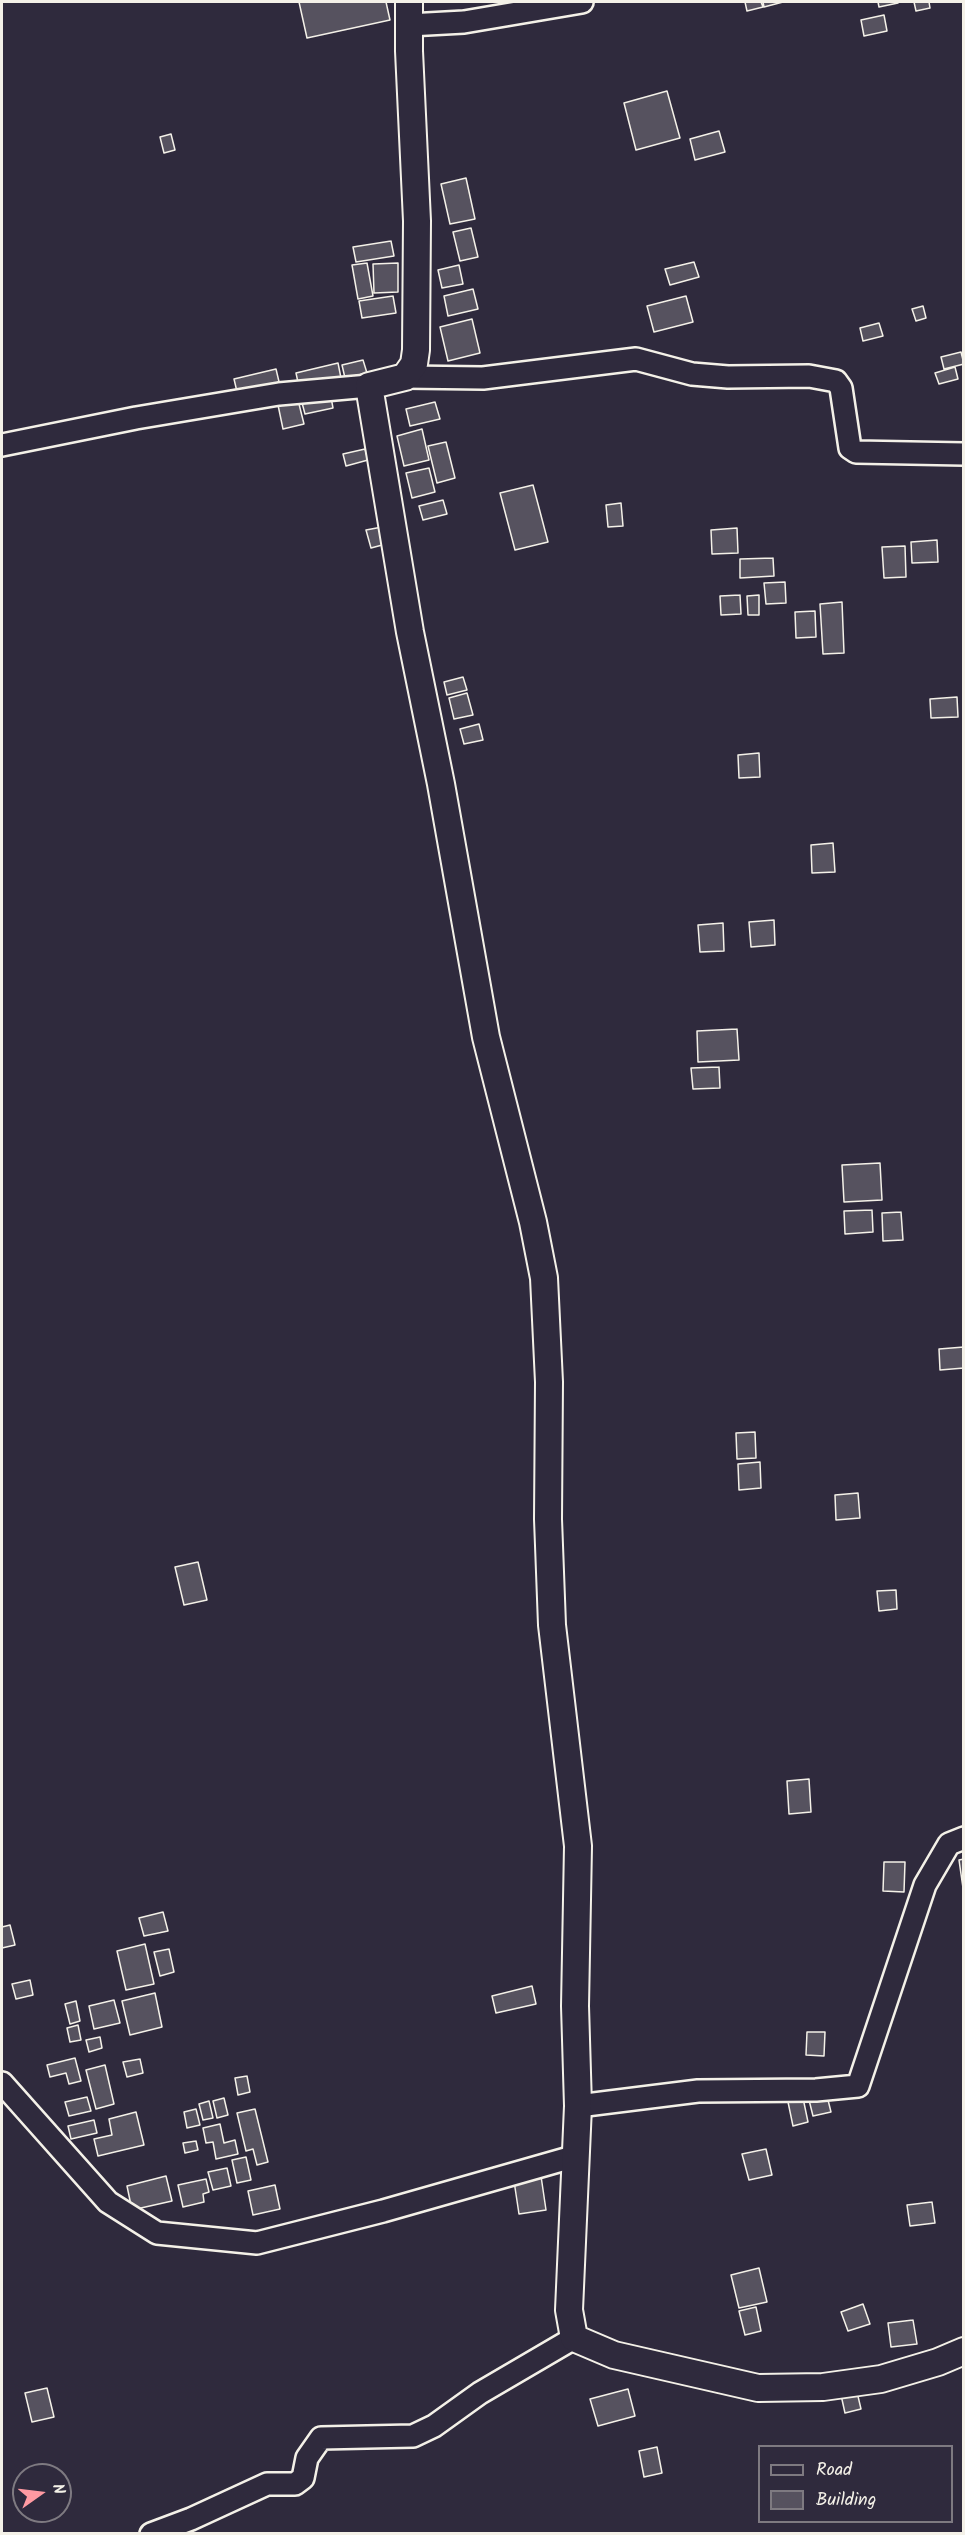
<!DOCTYPE html>
<html>
<head>
<meta charset="utf-8">
<style>
  body { margin:0 }
  #map { position:relative; width:965px; height:2535px; overflow:hidden; background:#2f2a3d; font-family:Kalam,sans-serif }
  canvas { display:block }
  .frame { position:absolute; inset:0; border:3px solid #f4f1e8; pointer-events:none }
  .legend { position:absolute; left:758px; top:2445px; width:195px; height:78px; box-sizing:border-box; background:#2f2a3d; border:2px solid #7e7a81; margin:0; padding:8px 10px; list-style:none; font-size:18px; color:#f4f1e8 }
  .legend li { display:flex; align-items:center; gap:12px; height:30px }
  .legend b { width:30px; border:2px solid #7e7a81 }
  .north { position:absolute; left:12px; top:2463px; width:60px; height:60px; box-sizing:border-box; background:#2f2a3d; border:2px solid #7e7a81; border-radius:50%; rotate:76deg; font-size:16px; font-weight:700; line-height:24px; text-align:center; color:#f4f1e8 }
  .north::after { content:''; display:block; margin:auto; width:21px; height:27px; background:#ff9aa2; clip-path:polygon(50% 0,100% 100%,50% 72%,0 100%) }
</style>
</head>
<body>
<div id="map">
<canvas width="965" height="2535"></canvas>
<div class="frame"></div>
<ul class="legend">
<li><b style="height:8px;background:#2f2a3d"></b>Road</li>
<li><b style="height:16px;background:#56525f"></b>Building</li>
</ul>
<div class="north">N</div>
</div>
<script>
const g = document.querySelector('canvas').getContext('2d');
g.lineJoin = 'round';
function paint(path, color) { g.fillStyle = color; g.fill(path, 'evenodd'); }
const shape = rows => new Path2D(rows.map(r => 'M' + r).join(''));
function stroke(path, color, width, dash) { g.strokeStyle = color; g.lineWidth = width; g.lineCap = dash ? 'butt' : 'round'; g.setLineDash(dash || []); g.stroke(path); }
const building = shape([
  [299,2,386,2,390,20,307,38,299,2],
  [745,2,761,2,763,7,747,11,745,2],
  [763,2,783,2,764,7,763,2],
  [878,2,897,2,898,3,879,7,878,2],
  [914,2,929,2,930,8,916,11,914,2],
  [884,15,887,31,864,36,861,20,884,15],
  [667,91,680,138,636,150,624,103,667,91],
  [719,131,725,152,695,160,690,139,719,131],
  [171,134,175,150,164,153,160,137,171,134],
  [466,178,475,219,450,224,441,184,466,178],
  [471,228,478,257,460,261,453,232,471,228],
  [391,241,394,256,356,262,353,247,391,241],
  [694,262,699,277,670,285,665,269,694,262],
  [367,263,373,296,358,299,352,265,367,263],
  [398,263,398,292,374,293,373,264,398,263],
  [459,265,463,284,442,288,438,270,459,265],
  [473,289,478,309,448,316,444,296,473,289],
  [393,296,396,313,362,318,359,301,393,296],
  [686,296,693,322,654,332,647,306,686,296],
  [923,306,926,318,916,321,912,309,923,306],
  [472,319,480,353,448,361,440,327,472,319],
  [879,323,883,336,863,341,860,328,879,323],
  [961,352,964,364,944,369,941,357,961,352],
  [363,360,367,373,345,378,342,365,363,360],
  [338,363,341,378,299,387,296,373,338,363],
  [955,367,958,379,939,384,935,373,955,367],
  [276,369,280,386,238,396,234,379,276,369],
  [330,392,333,408,305,414,301,399,330,392],
  [298,400,304,424,283,429,278,405,298,400],
  [435,402,440,419,410,426,406,409,435,402],
  [422,429,429,460,404,466,397,436,422,429],
  [446,442,455,478,437,483,428,446,446,442],
  [365,449,368,460,346,466,343,454,365,449],
  [429,468,435,492,412,498,406,473,429,468],
  [533,485,548,542,515,550,500,493,533,485],
  [443,500,447,514,423,520,419,506,443,500],
  [621,503,623,526,608,527,606,505,621,503],
  [382,527,386,544,371,548,366,530,382,527],
  [737,528,738,553,712,554,711,530,737,528],
  [937,540,938,562,912,563,911,542,937,540],
  [905,546,906,577,884,578,882,547,905,546],
  [773,558,774,576,740,578,740,559,773,558],
  [785,582,786,603,766,604,764,583,785,582],
  [740,595,741,614,721,615,720,596,740,595],
  [759,595,759,615,748,615,747,596,759,595],
  [842,602,844,653,823,654,820,604,842,602],
  [815,611,816,637,796,638,795,612,815,611],
  [463,677,467,690,447,695,444,682,463,677],
  [467,693,473,715,454,719,449,698,467,693],
  [957,697,958,717,931,718,930,699,957,697],
  [479,724,483,740,464,744,460,729,479,724],
  [759,753,760,777,739,778,738,755,759,753],
  [833,843,835,872,812,873,811,845,833,843],
  [774,920,775,945,751,947,749,922,774,920],
  [723,923,724,951,700,952,698,925,723,923],
  [737,1029,739,1060,698,1062,697,1031,737,1029],
  [719,1067,720,1088,693,1089,691,1068,719,1067],
  [880,1163,882,1200,844,1202,842,1165,880,1163],
  [872,1210,873,1232,845,1234,844,1211,872,1210],
  [901,1212,903,1240,883,1241,882,1213,901,1212],
  [964,1347,964,1368,940,1370,939,1349,964,1347],
  [755,1432,756,1458,737,1459,736,1433,755,1432],
  [760,1462,761,1488,739,1490,738,1464,760,1462],
  [858,1493,860,1518,836,1520,835,1495,858,1493],
  [198,1562,207,1600,184,1605,175,1567,198,1562],
  [896,1590,897,1609,879,1611,877,1591,896,1590],
  [809,1779,811,1812,789,1814,787,1781,809,1779],
  [964,1859,964,1888,963,1888,959,1860,964,1859],
  [884,1862,905,1862,904,1892,883,1891,884,1862],
  [163,1912,168,1931,144,1936,139,1918,163,1912],
  [10,1925,15,1945,2,1948,2,1927,10,1925],
  [145,1944,154,1984,126,1990,117,1951,145,1944],
  [169,1949,174,1972,160,1976,154,1952,169,1949],
  [30,1980,33,1995,16,1999,12,1984,30,1980],
  [532,1986,536,2004,496,2013,492,1996,532,1986],
  [155,1993,162,2027,130,2035,122,2001,155,1993],
  [114,2000,120,2023,94,2029,89,2006,114,2000],
  [76,2001,80,2021,70,2024,65,2004,76,2001],
  [78,2025,81,2040,70,2042,67,2028,78,2025],
  [807,2032,825,2032,824,2056,806,2055,807,2032],
  [100,2037,102,2048,89,2052,86,2040,100,2037],
  [75,2058,81,2081,69,2084,66,2073,50,2077,47,2065,75,2058],
  [140,2059,143,2073,127,2077,123,2062,140,2059],
  [105,2065,114,2104,96,2109,86,2070,105,2065],
  [247,2076,250,2092,238,2095,235,2078,247,2076],
  [826,2092,831,2112,813,2116,808,2096,826,2092],
  [87,2097,91,2111,69,2116,65,2102,87,2097],
  [224,2098,228,2115,217,2118,213,2101,224,2098],
  [803,2098,808,2122,793,2126,788,2102,803,2098],
  [209,2101,213,2118,203,2120,199,2104,209,2101],
  [196,2109,200,2125,187,2128,184,2112,196,2109],
  [255,2109,268,2162,257,2165,253,2149,246,2151,237,2113,255,2109],
  [136,2112,144,2145,98,2156,94,2139,112,2135,109,2119,136,2112],
  [94,2120,97,2133,71,2139,68,2126,94,2120],
  [220,2124,224,2143,235,2140,238,2154,216,2159,213,2142,206,2143,203,2128,220,2124],
  [196,2141,198,2150,185,2153,183,2143,196,2141],
  [766,2149,772,2175,749,2180,742,2154,766,2149],
  [246,2157,251,2180,237,2183,232,2160,246,2157],
  [227,2168,231,2186,213,2190,208,2172,227,2168],
  [166,2176,172,2201,132,2210,127,2186,166,2176],
  [541,2176,546,2210,519,2214,514,2181,541,2176],
  [206,2179,209,2192,203,2194,204,2202,183,2207,178,2185,206,2179],
  [275,2185,280,2209,253,2215,248,2191,275,2185],
  [932,2202,935,2223,910,2226,907,2205,932,2202],
  [759,2268,767,2302,739,2308,731,2275,759,2268],
  [863,2304,870,2324,848,2331,841,2312,863,2304],
  [756,2307,761,2331,745,2335,739,2311,756,2307],
  [913,2320,917,2344,891,2347,888,2323,913,2320],
  [47,2388,54,2417,32,2422,25,2393,47,2388],
  [628,2389,635,2416,598,2426,590,2399,628,2389],
  [857,2392,861,2409,845,2413,841,2395,857,2392],
  [657,2447,662,2473,644,2477,639,2451,657,2447]
]);
const minor = shape([
  [409,25,464,22,582,2],
  [405,377,483,378,636,359,692,374,728,377,809,376,836,381,841,388,850,448,856,452,964,454],
  [2,445,136,418,279,394,369,386],
  [2,2083,108,2202,157,2233,257,2243,383,2211,576,2156],
  [578,2106,698,2091,816,2090,858,2086,925,1885,949,1844,964,1838],
  [151,2534,191,2519,267,2484,295,2484,303,2478,307,2458,321,2438,413,2436,434,2426,480,2393,574,2338]
]);
const tertiary = shape([
  [409,2,409,51,417,221,416,350,414,364,405,377,369,386,410,632,441,784,486,1037,533,1222,544,1278,549,1382,548,1519,552,1625,578,1846,575,2006,578,2106,569,2310,574,2338,614,2355,758,2388,823,2387,881,2379,938,2362,964,2351]
]);
paint(building, '#56525f');
stroke(building, '#f4f1e8', 1.5);
stroke(minor, '#f4f1e8', 26);
stroke(tertiary, '#f4f1e8', 30);
stroke(minor, '#2f2a3d', 21);
stroke(tertiary, '#2f2a3d', 26);
</script>
</body>
</html>
